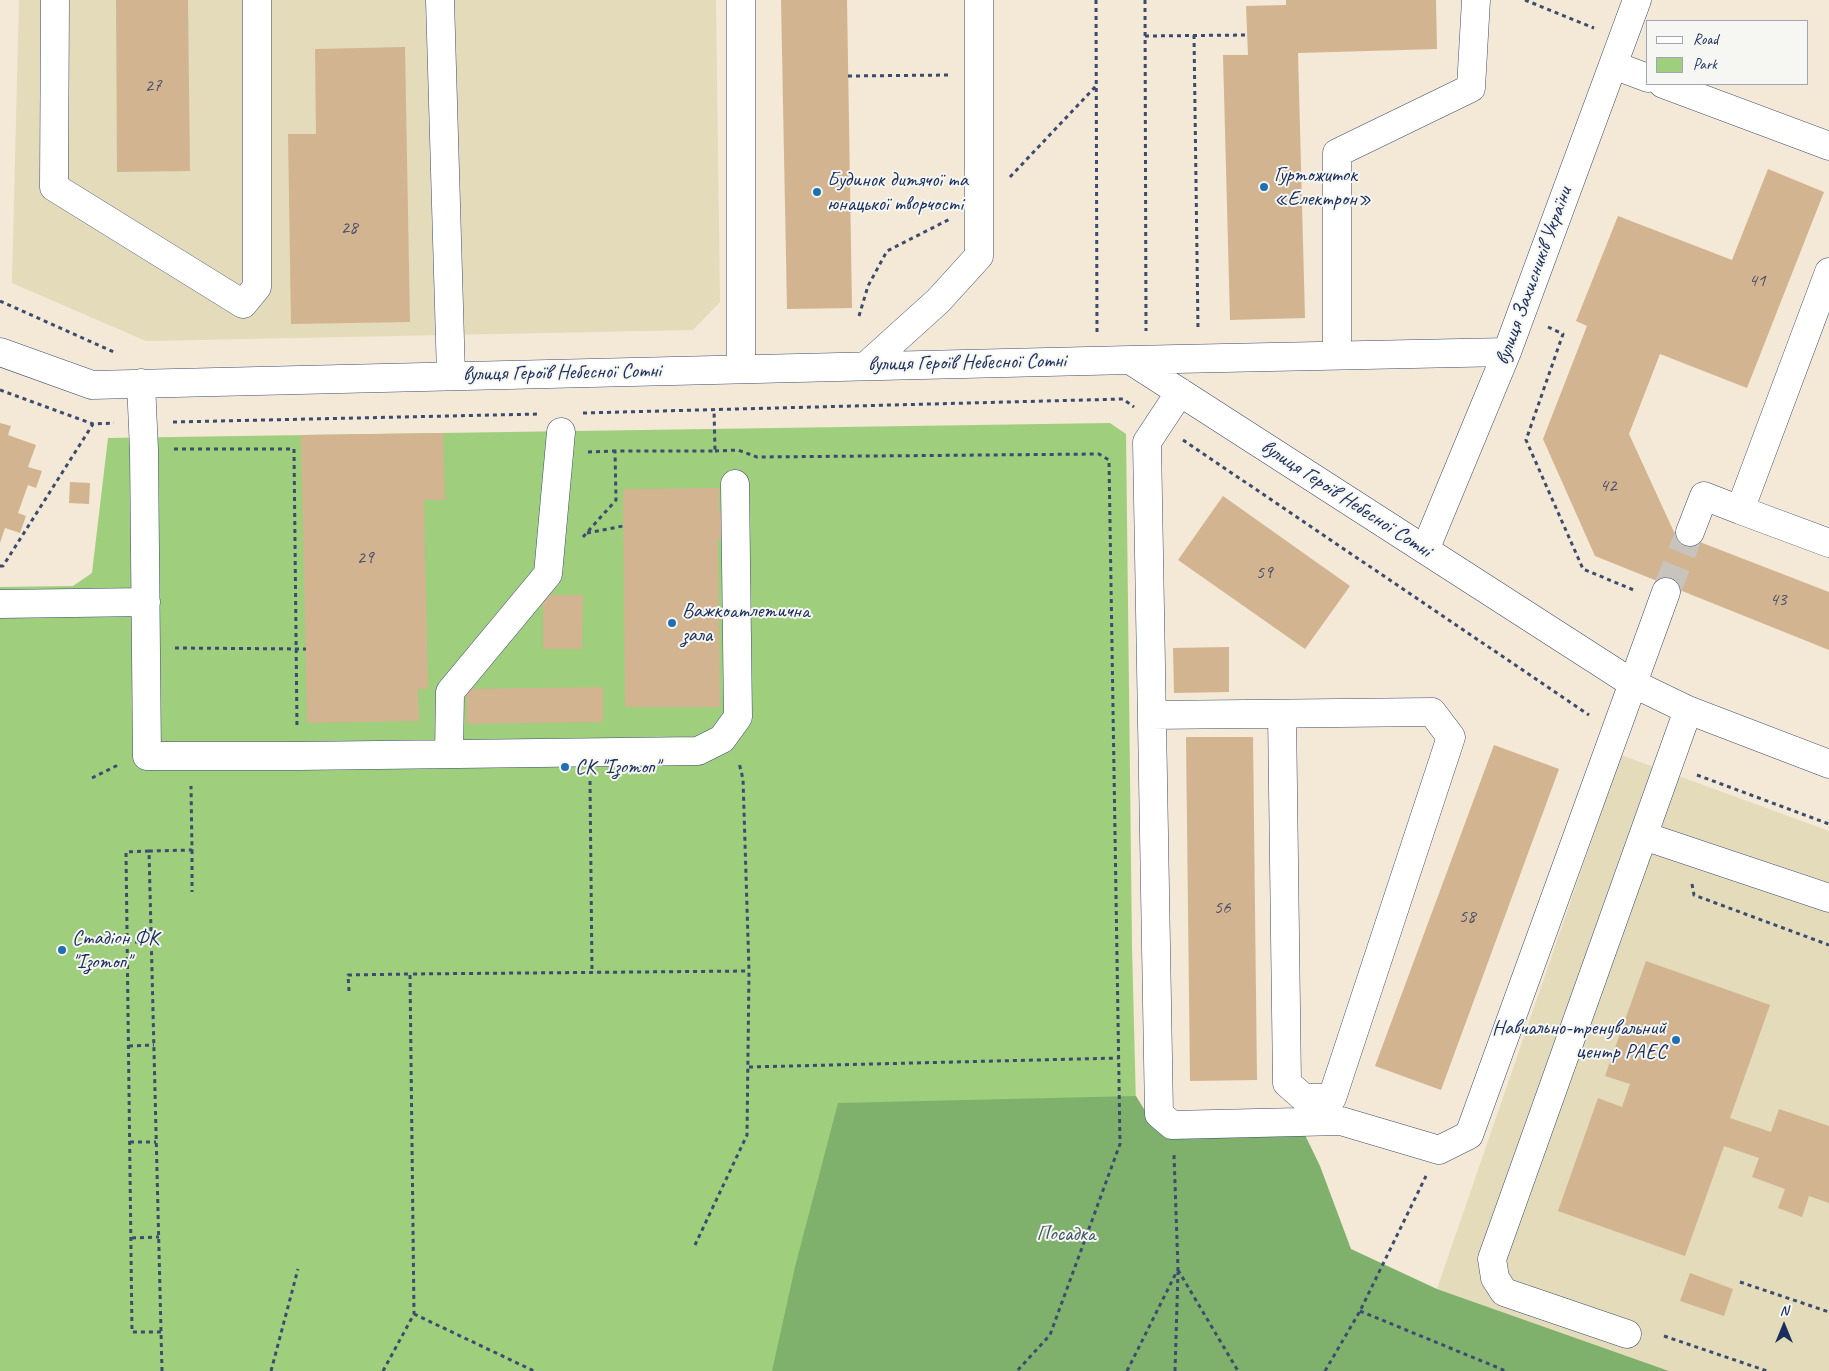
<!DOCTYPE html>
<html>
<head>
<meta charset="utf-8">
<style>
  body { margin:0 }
  #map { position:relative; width:1829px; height:1371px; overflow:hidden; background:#f4e8d6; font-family:Caveat,sans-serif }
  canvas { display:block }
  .legend { position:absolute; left:1646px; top:20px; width:162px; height:65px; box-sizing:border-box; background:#f6f6f2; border:1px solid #9ea6b7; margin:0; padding:6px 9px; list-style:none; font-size:15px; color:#1b2f5e }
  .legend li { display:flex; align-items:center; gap:10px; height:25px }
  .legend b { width:25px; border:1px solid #9ea6b7 }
  .north { position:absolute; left:1759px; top:1301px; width:50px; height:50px; -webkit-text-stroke:4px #f6f6f2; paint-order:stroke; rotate:0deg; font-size:14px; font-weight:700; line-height:20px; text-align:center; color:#1b2f5e }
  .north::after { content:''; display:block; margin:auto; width:18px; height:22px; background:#1b2f5e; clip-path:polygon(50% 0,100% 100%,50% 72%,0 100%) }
</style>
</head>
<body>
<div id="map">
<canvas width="1829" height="1371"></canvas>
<ul class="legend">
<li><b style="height:6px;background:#fff"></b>Road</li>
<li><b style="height:14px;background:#9fce7d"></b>Park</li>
</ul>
<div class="north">N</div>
</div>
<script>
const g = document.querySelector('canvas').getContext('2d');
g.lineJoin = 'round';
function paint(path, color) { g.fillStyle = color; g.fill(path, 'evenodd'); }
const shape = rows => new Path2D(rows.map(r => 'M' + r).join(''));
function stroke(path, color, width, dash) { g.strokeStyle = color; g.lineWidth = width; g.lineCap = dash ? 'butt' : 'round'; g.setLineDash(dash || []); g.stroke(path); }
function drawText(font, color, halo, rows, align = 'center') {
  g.font = font + ' Caveat,sans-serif'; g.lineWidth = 4; g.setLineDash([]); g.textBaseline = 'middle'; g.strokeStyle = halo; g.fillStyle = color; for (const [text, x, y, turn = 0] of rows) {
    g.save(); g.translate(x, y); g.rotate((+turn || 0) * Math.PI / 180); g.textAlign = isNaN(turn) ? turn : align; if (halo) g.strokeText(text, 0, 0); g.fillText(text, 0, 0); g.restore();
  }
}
const built = shape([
  [19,0,716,0,720,302,693,330,146,341,12,283],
  [1621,755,1829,831,1829,1371,1669,1371,1437,1289]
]);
const green = shape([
  [1110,423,1126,434,1132,947,1137,1145,1039,1371,0,1371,0,587,73,586,92,573,108,438]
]);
const forest = shape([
  [1136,1096,1158,1132,1305,1135,1320,1166,1351,1249,1437,1289,1669,1371,772,1371,795,1267,838,1103]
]);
const building = shape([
  [116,0,188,0,190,171,117,172],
  [781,0,847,0,852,308,787,309],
  [1286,0,1436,0,1437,49,1298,53,1305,318,1230,320,1223,55,1248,55,1246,6,1286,5],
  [405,47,410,322,291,324,288,134,316,134,315,49],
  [1768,169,1824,192,1747,388,1660,354,1629,434,1674,532,1829,592,1829,650,1595,556,1543,439,1587,326,1576,321,1618,216,1732,260],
  [0,423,11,426,8,435,36,445,28,467,42,471,36,488,28,485,18,513,26,516,20,533,5,528,0,543],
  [443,433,445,500,424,500,428,689,418,689,419,721,307,723,301,435],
  [70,482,90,483,89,504,69,503],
  [719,488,719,512,732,512,733,539,718,539,720,707,625,707,623,489],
  [1223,496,1350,586,1305,649,1178,560],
  [543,595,583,595,582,649,543,649],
  [1229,647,1229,692,1174,693,1173,648],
  [603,687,603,722,467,724,466,689],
  [1186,737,1253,737,1257,1080,1190,1081],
  [1494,745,1559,769,1441,1090,1375,1066],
  [1646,961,1770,1005,1730,1118,1771,1132,1779,1109,1829,1126,1829,1203,1809,1196,1802,1217,1778,1208,1785,1189,1752,1177,1759,1158,1724,1146,1685,1256,1558,1211,1598,1098,1622,1107,1630,1084,1605,1076],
  [1690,1273,1733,1289,1724,1316,1680,1301]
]);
const minorTunnel = shape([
  [1666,592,1690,532]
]);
const path = shape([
  [1096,0,1097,332],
  [1145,0,1146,331],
  [1525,0,1594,28],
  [1194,35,1198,329],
  [1145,36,1247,35],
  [848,76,949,75],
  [1010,177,1096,86],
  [0,301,116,353],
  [859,316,868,286,887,251,950,219],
  [1548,327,1563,334,1526,440,1583,569,1636,591],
  [0,390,93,424],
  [583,413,1123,399,1134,407],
  [173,422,539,414],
  [1183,440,1589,715],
  [174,449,294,449,297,727],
  [715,451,738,450,757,457,1099,454,1109,460,1120,1144,1050,1335,1017,1371],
  [588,452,615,451],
  [587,533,623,526],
  [583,537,616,500,615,451,715,451,714,409],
  [0,566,3,566,93,424,114,423],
  [175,648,306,649],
  [1697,775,1829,824],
  [92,778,118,765],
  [590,781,592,972],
  [192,850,192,892],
  [149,851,126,852,132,1332,161,1332],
  [1692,884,1694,895,1829,945],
  [127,942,151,942],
  [349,991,348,975,410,974],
  [129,1046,154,1045],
  [749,1067,1119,1058],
  [130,1142,156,1142],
  [132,1238,159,1237],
  [695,1245,747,1135,749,971,743,779,739,763],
  [1178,1270,1238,1371],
  [1740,1282,1829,1312],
  [1360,1311,1506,1371],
  [414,1314,534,1371],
  [1664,1336,1767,1371],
  [162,1371,149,851,192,850,191,786],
  [271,1371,298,1269],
  [383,1371,414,1314,410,974,749,971],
  [1127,1371,1178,1269,1174,1155],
  [1175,1371,1178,1272],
  [1325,1371,1360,1311,1426,1176]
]);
const minor = shape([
  [55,0,54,187,243,304,257,287,257,0],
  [440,0,451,375],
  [741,0,741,369],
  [1613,65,1648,78],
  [1663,84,1829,146],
  [1829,272,1740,510,1829,543],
  [0,352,92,385,1130,360,1632,683,1688,710,1829,764],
  [1337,355,1337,153,1471,88,1476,0],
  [1130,360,1507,352],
  [866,366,938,301,979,256,979,0],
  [141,383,144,450,147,756,298,756,698,751,722,739,738,717,735,484],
  [1180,392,1147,442,1159,1114,1172,1125,1341,1121,1439,1150,1469,1135,1666,592],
  [1690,532,1704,496,1740,510],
  [1425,550,1507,352,1637,0],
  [0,604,146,602],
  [1152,715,1432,712,1451,737,1332,1098,1304,1098,1287,1083,1282,714],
  [449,754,450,692,548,574,561,432],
  [1644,836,1829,898],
  [1627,1334,1504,1292,1495,1278,1492,1259,1688,710]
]);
const markers = [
  [1264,187,5,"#1f6fb2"],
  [817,192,5,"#1f6fb2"],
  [672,623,5,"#1f6fb2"],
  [565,767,5,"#1f6fb2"],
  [62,950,5,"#1f6fb2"],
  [1676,1040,5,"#1f6fb2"]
];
const numberNames = [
  ["27",153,86],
  ["28",349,228],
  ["41",1757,281],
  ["42",1608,486],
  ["29",365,558],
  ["59",1264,573],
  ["43",1778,600],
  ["56",1222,908],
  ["58",1467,917]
];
const poiNames = [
  ["Гуртожиток",1274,175],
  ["«Електрон»",1274,199],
  ["Будинок дитячої та",827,180],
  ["юнацької творчості",827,204],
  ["Важкоатлетична",682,611],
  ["зала",682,635],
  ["СК \"Ізотоп\"",575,767],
  ["Стадіон ФК",72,938],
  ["\"Ізотоп\"",72,962],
  ["Навчально-тренувальний",1666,1028,"right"],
  ["центр РАЕС",1666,1052,"right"]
];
const streetNames = [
  ["вулиця Захисників України",1534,276,-70],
  ["вулиця Героїв Небесної Сотні",967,363,-1],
  ["вулиця Героїв Небесної Сотні",562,373,-1],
  ["вулиця Героїв Небесної Сотні",1346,499,33]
];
const parkNames = [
  ["Посадка",1066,1234]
];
paint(built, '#e3dbba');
paint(green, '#9fce7d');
paint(forest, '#7fb16c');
paint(building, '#d2b490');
stroke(minorTunnel, '#c9c3be', 28, [28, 14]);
stroke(minor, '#3c4b70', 29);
stroke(path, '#3c4b70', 3, [4, 4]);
stroke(minor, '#fff', 28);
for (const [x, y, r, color] of markers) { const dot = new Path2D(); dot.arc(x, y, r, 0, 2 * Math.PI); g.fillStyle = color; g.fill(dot); stroke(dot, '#f6f6f2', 2); }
drawText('19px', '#49506a', null, numberNames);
drawText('21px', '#1b2f5e', '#f6f6f2', poiNames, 'left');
drawText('21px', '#1b2f5e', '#f6f6f2', streetNames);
drawText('21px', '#3c5766', '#f6f6f2', parkNames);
</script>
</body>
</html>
